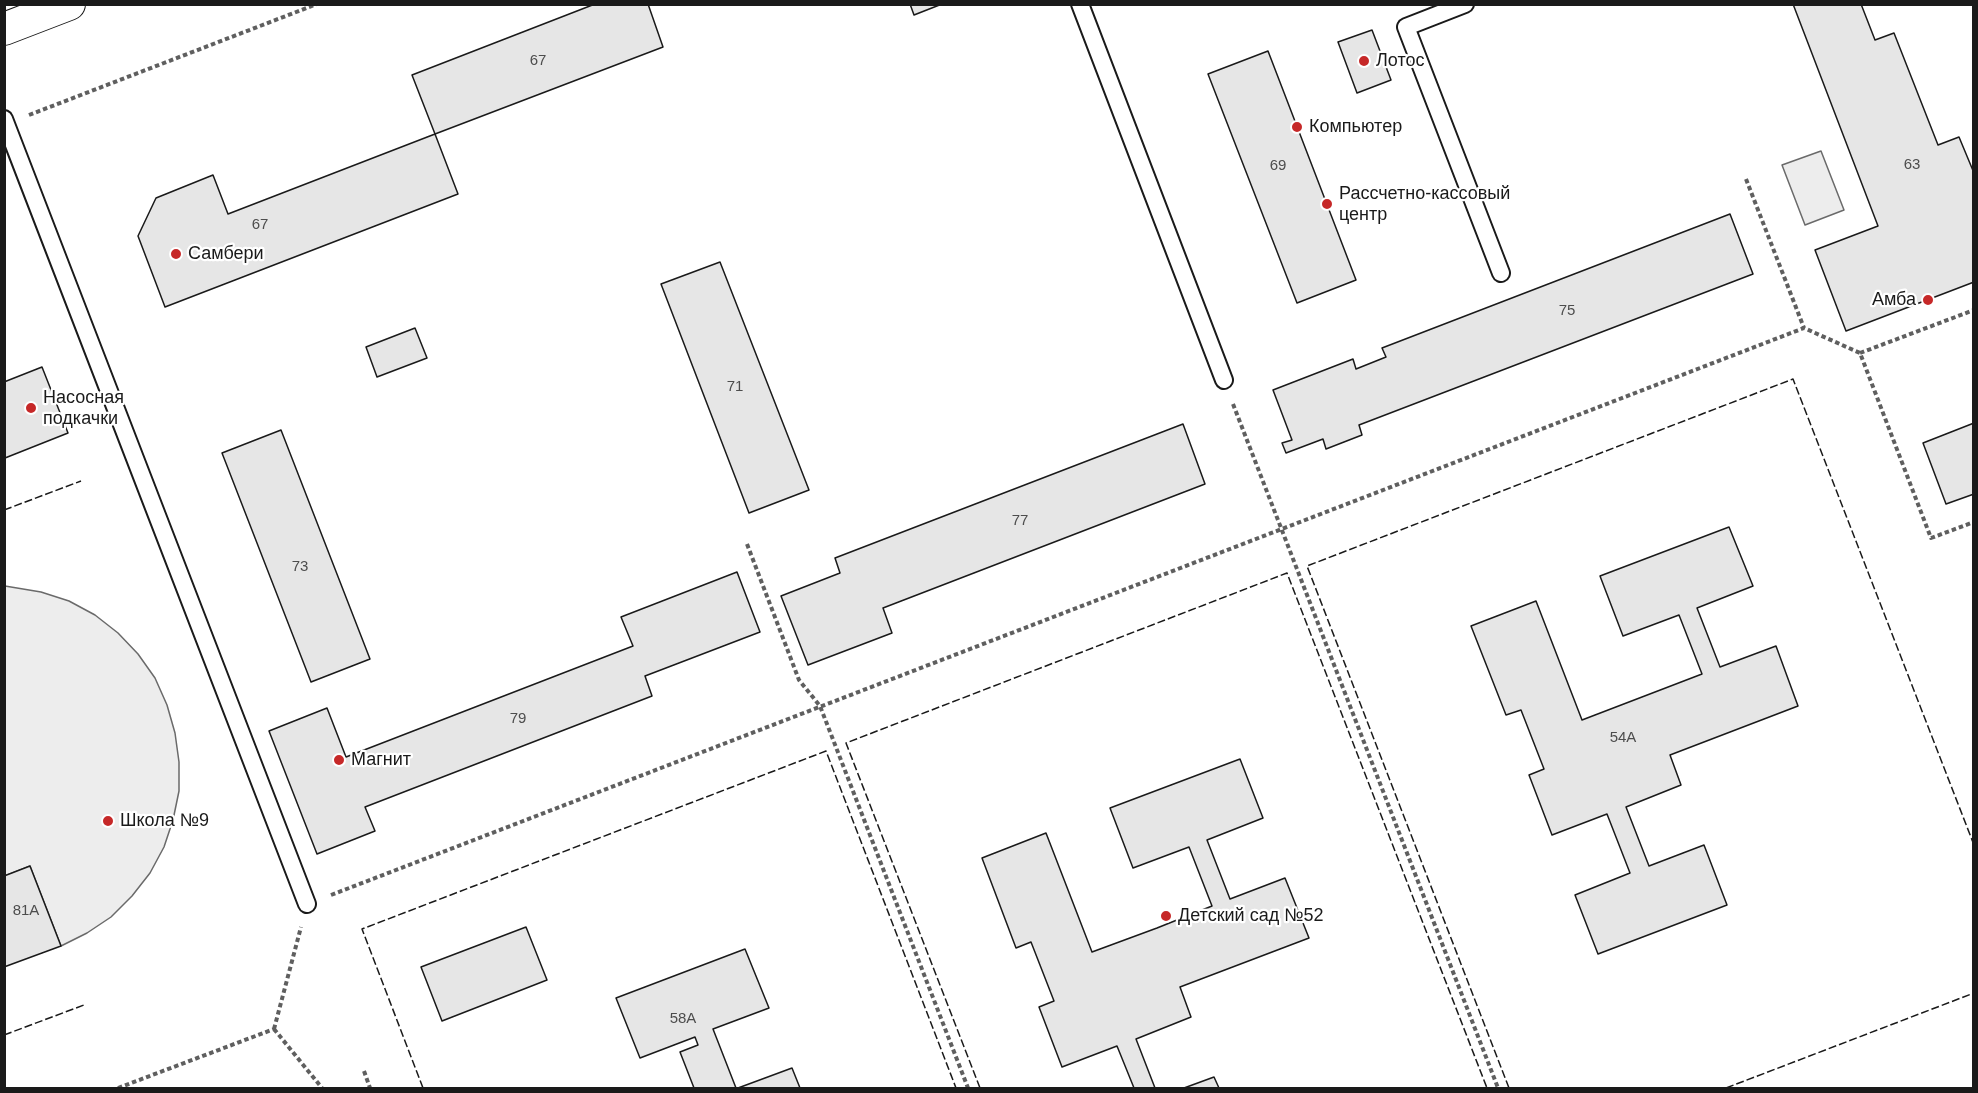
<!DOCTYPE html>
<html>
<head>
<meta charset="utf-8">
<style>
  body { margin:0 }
  #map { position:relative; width:1978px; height:1093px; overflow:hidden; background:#fff; font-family:Helvetica,sans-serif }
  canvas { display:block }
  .frame { position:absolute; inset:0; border:6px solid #1a1a1a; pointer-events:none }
</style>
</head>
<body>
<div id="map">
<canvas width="1978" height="1093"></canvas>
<div class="frame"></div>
</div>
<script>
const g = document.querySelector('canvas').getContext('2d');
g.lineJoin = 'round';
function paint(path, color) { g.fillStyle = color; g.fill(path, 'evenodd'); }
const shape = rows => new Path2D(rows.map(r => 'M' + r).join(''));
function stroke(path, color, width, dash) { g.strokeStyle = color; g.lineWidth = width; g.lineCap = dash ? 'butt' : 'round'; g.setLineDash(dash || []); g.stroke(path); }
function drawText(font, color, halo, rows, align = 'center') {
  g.font = font + ' Helvetica,sans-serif'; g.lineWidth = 4.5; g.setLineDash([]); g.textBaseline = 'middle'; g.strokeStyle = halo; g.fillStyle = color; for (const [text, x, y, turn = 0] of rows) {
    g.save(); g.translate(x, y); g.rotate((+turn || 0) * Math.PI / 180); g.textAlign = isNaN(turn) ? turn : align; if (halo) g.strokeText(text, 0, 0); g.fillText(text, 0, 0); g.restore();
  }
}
const parking = shape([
  [1821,151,1844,210,1805,225,1782,165,1821,151],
  [5,586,41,592,69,601,95,615,118,633,138,654,155,678,167,705,175,733,179,762,179,791,173,820,164,847,150,873,132,896,111,917,87,933,61,946,30,866,5,876,5,586]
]);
const building = shape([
  [595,4,648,4,663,47,435,134,412,75,595,4],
  [910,4,942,4,914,15,910,4],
  [1793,4,1861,4,1875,40,1894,33,1938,145,1959,137,1974,173,1974,282,1846,331,1815,250,1878,226,1793,4],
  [1372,30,1391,80,1357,93,1338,42,1372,30],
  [1268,51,1356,280,1297,303,1208,74,1268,51],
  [435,134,458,194,165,307,138,236,156,198,213,175,228,214,435,134],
  [1730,214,1753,274,1359,425,1362,435,1326,449,1323,439,1286,453,1282,443,1292,440,1273,390,1353,359,1356,369,1386,357,1382,348,1730,214],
  [720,262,809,490,749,513,661,284,720,262],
  [415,328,427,358,377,377,366,347,415,328],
  [42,367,68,433,5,458,4,382,42,367],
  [1974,423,1974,494,1946,504,1923,443,1974,423],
  [1183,424,1205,484,883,608,892,633,808,665,781,596,840,573,835,558,1183,424],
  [281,430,370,659,311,682,222,453,281,430],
  [1729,527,1753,586,1697,608,1720,667,1776,646,1798,706,1670,755,1681,785,1626,807,1649,866,1704,845,1727,905,1598,954,1575,895,1630,873,1607,814,1552,835,1529,775,1544,769,1521,710,1506,715,1471,626,1536,601,1582,720,1702,674,1679,615,1623,636,1600,576,1729,527],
  [737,572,760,632,645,676,652,696,365,807,375,831,317,854,269,731,327,708,346,757,633,646,621,617,737,572],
  [1240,759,1263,818,1207,840,1230,899,1285,878,1309,938,1180,987,1191,1017,1136,1039,1155,1088,1134,1088,1117,1046,1062,1067,1039,1007,1054,1001,1031,942,1016,948,982,858,1046,833,1092,952,1157,928,1212,906,1189,847,1133,868,1110,808,1240,759],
  [30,866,61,946,4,967,4,876,30,866],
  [526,927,547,980,442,1021,421,967,526,927],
  [745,949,769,1008,713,1029,736,1088,694,1088,680,1052,698,1045,695,1037,640,1058,616,998,745,949],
  [792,1068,800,1088,738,1088,792,1068],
  [1214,1077,1219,1088,1184,1088,1214,1077]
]);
const path = shape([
  [29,115,317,4],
  [1746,179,1804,328],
  [1860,353,1974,310],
  [1233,404,1498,1088],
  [747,544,799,680,820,706,968,1088],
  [331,895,1804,328,1860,353,1931,538,1974,522],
  [274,1029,301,927],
  [274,1029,322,1088],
  [364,1071,370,1088],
  [118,1088,274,1029]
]);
const lane = shape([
  [1080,4,1224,380],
  [1465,4,1406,27,1501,273],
  [4,119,307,904]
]);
const street = shape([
  [4,29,69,4]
]);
const fence = shape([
  [4,510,81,481],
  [4,1035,84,1005],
  [423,1088,362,929,826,751,956,1088],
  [980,1088,846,743,1287,573,1487,1088],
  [1509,1088,1307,566,1793,379,1974,845],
  [1726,1088,1974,993]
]);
const markers = [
  [1364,61,6,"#c62828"],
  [1297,127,6,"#c62828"],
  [1327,204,6,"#c62828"],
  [176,254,6,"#c62828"],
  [1928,300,6,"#c62828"],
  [31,408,6,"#c62828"],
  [339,760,6,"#c62828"],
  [108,821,6,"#c62828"],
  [1166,916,6,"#c62828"]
];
const numberNames = [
  ["67",538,61],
  ["63",1912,165],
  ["69",1278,166],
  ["67",260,225],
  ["75",1567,311],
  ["71",735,387],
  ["77",1020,521],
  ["73",300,567],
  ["79",518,719],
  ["54А",1623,738],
  ["81А",26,911],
  ["58А",683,1019]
];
const poiNames = [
  ["Лотос",1376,61],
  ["Компьютер",1309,127],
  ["Рассчетно-кассовый",1339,194],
  ["центр",1339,215],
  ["Самбери",188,254],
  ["Амба",1916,300,"right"],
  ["Насосная",43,398],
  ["подкачки",43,419],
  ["Магнит",351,760],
  ["Школа №9",120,821],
  ["Детский сад №52",1178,916]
];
paint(parking, '#ededed');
stroke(parking, '#6a6a6a', 1.5);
paint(building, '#e6e6e6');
stroke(building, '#1a1a1a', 1.5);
stroke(lane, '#1a1a1a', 20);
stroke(street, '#1a1a1a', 34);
stroke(path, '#5f5f5f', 4, [4.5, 3]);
stroke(lane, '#fff', 16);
stroke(street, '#fff', 32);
stroke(fence, '#1a1a1a', 1.5, [8, 3]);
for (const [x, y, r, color] of markers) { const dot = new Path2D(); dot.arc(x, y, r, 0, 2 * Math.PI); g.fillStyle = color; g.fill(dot); stroke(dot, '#fff', 2); }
drawText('15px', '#4d4d4d', null, numberNames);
drawText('18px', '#1a1a1a', '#fff', poiNames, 'left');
</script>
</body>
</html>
